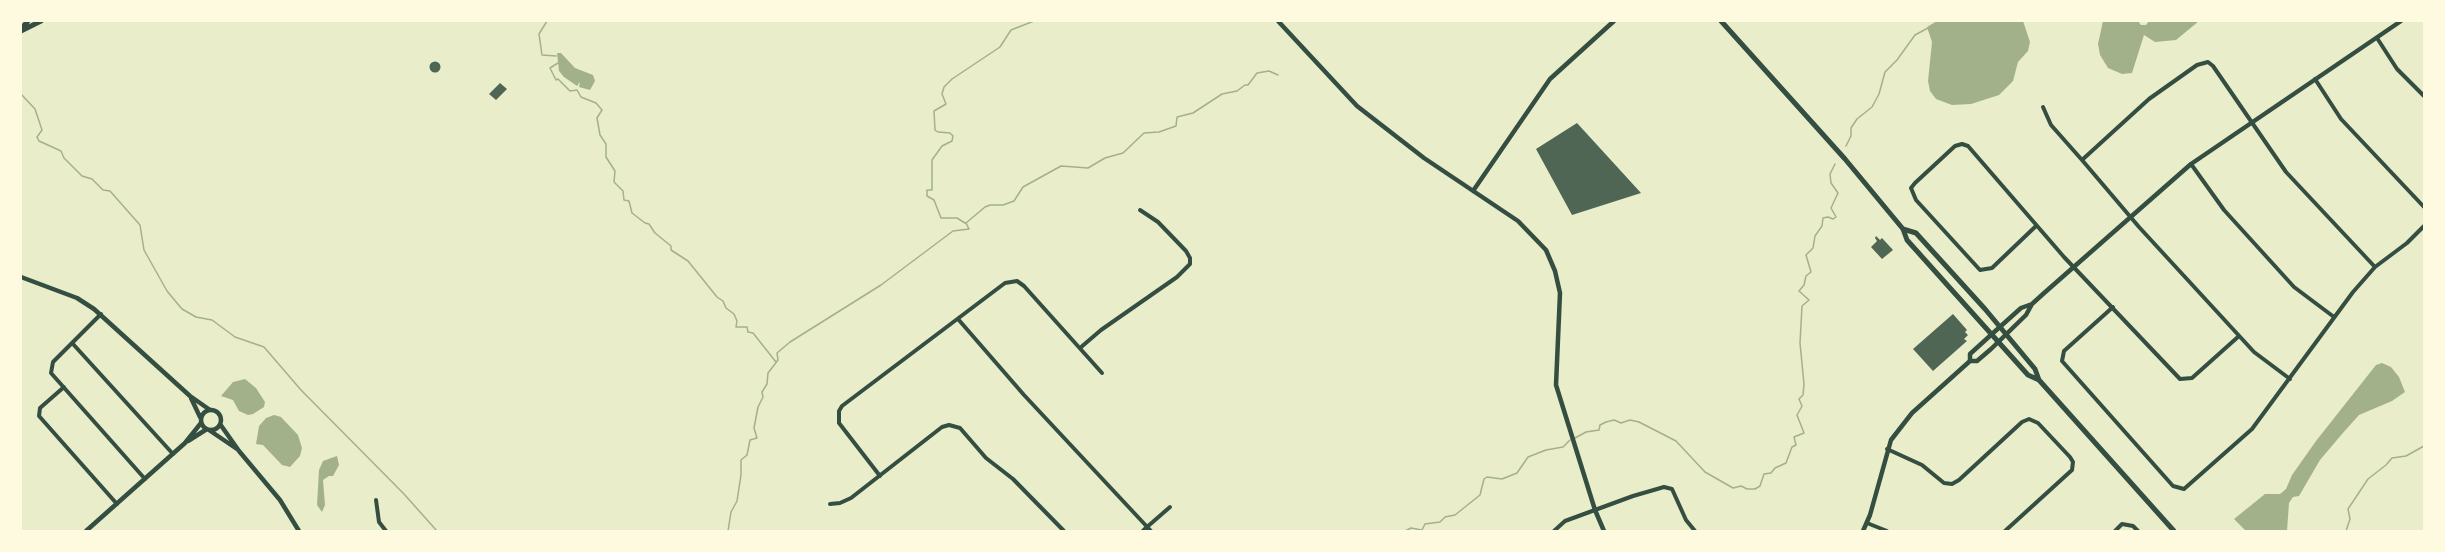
<!DOCTYPE html>
<html>
<head>
<meta charset="utf-8">
<style>
  body { margin:0 }
  #map { position:relative; width:2445px; height:552px; overflow:hidden; background:#e9edc9; font-family:Roboto,sans-serif }
  canvas { display:block }
  .frame { position:absolute; inset:0; border:22px solid #fefae0; pointer-events:none }
</style>
</head>
<body>
<div id="map">
<canvas width="2445" height="552"></canvas>
<div class="frame"></div>
</div>
<script>
const g = document.querySelector('canvas').getContext('2d');
g.lineJoin = 'round';
function paint(path, color) { g.fillStyle = color; g.fill(path, 'evenodd'); }
const shape = rows => new Path2D(rows.map(r => 'M' + r).join(''));
function stroke(path, color, width, dash) { g.strokeStyle = color; g.lineWidth = width; g.lineCap = dash ? 'butt' : 'round'; g.setLineDash(dash || []); g.stroke(path); }
const water = shape([
  [1937,21,2023,21,2030,42,2028,51,2018,62,2013,81,1999,95,1971,104,1952,105,1936,99,1930,91,1928,81,1932,42,1927,27],
  [2103,21,2138,21,2141,25,2146,25,2149,21,2199,21,2176,40,2155,42,2144,35,2132,73,2122,74,2108,68,2100,55,2098,44],
  [557,53,561,53,575,68,593,75,595,81,590,90,579,87,580,82,577,86,564,77,559,71],
  [2382,363,2391,367,2399,377,2405,392,2392,401,2359,415,2342,434,2320,460,2299,496,2293,497,2289,503,2287,531,2246,531,2234,519,2265,494,2280,494,2286,489,2292,475,2316,441,2376,365],
  [245,379,256,388,265,402,264,407,253,414,248,415,239,411,233,400,221,396,233,382],
  [274,415,281,417,298,435,302,448,300,456,290,467,282,465,263,445,256,444,259,426,266,418],
  [337,456,339,465,333,476,329,476,323,480,325,505,322,512,317,505,319,470,323,461]
]);
const stream = shape([
  [547,21,539,34,542,55,556,56],
  [558,63,550,68,556,80,558,79,570,91,577,90,581,97,596,103,602,110,597,118,600,135,606,144,606,157,615,171,614,182,623,191,624,200,629,201,632,213,645,223,649,224,655,233,671,246,671,250,688,261,717,297,723,301,726,308,734,314,737,321,736,327,747,327,748,332,753,333,776,362],
  [21,94,35,109,42,130,37,137,39,141,61,151,64,158,82,176,92,179,103,190,110,191,140,225,144,250,167,291,182,309,196,317,212,320,235,337,264,347,301,390,404,494,437,531],
  [1846,146,1851,136,1851,128,1857,119,1872,107,1879,94,1885,72,1897,60,1915,35,1928,28],
  [965,223,957,218,941,218,934,200,927,196,927,190,932,190,932,160,942,146,952,141,953,136,950,133,938,132,935,130,934,111,946,104,942,94,944,87,952,79,1000,47,1011,30,1034,21],
  [966,223,985,207,990,205,1003,205,1014,201,1023,187,1061,166,1088,168,1105,158,1123,153,1144,133,1159,132,1176,126,1177,117,1193,113,1222,94,1237,91,1245,85,1248,85,1257,73,1269,71,1278,75],
  [1575,438,1586,432,1599,430,1600,425,1606,422,1614,420,1621,423,1630,420,1639,422,1676,441,1705,472,1733,488,1741,486,1747,489,1755,489,1760,486,1764,474,1771,473,1775,468,1786,463,1792,447,1796,445,1794,437,1804,433,1797,415,1802,406,1799,399,1803,395,1804,384,1800,343,1802,306,1809,300,1799,291,1804,285,1806,276,1811,272,1806,255,1813,248,1815,236,1822,226,1823,218,1828,217,1833,219,1836,217,1831,208,1838,193,1831,183,1830,174,1835,164],
  [728,531,731,512,737,501,741,475,741,460,747,455,750,440,757,438,754,428,758,407,763,397,762,392,767,384,768,373,778,360,777,353,790,342,881,285,953,231,969,229,966,223],
  [1405,531,1411,528,1422,530,1425,524,1440,522,1445,517,1455,515,1480,495,1484,479,1487,477,1502,479,1517,473,1528,457,1546,450,1563,447,1570,440],
  [2346,531,2350,519,2348,509,2368,479,2386,465,2392,458,2406,456,2424,446]
]);
const building = shape([
  '429.5 67a5.5 5.5 0 1 1 11 0a5.5 5.5 0 1 1-11 0Z',
  [500,83,507,89,496,100,489,94],
  [1577,123,1641,193,1572,215,1536,149],
  [1876,236,1880,240,1882,238,1893,250,1882,259,1871,247,1877,241,1875,238],
  [1953,314,1967,330,1965,332,1968,335,1964,339,1967,341,1933,371,1913,349]
]);
const minor = shape([
  [2377,38,2397,69,2424,96],
  [2315,79,2341,119,2424,207],
  [2043,107,2051,125,2082,160],
  [2191,164,2224,210,2294,287,2334,317],
  [2036,226,1992,268,1980,270,1916,200,1911,188,1915,183,1955,146,1962,144,1968,146,2064,257,2180,379,2192,378,2239,336],
  [2113,307,2064,351,2062,361,2173,486,2184,489,2252,429,2353,292,2375,267,2407,243,2424,226],
  [101,314,53,362,51,373,145,479],
  [958,319,1024,395,1151,531],
  [73,344,173,454],
  [1080,348,1101,330,1177,277,1190,264,1190,258,1186,251,1158,222,1140,210],
  [2290,379,2254,352,2139,227,2082,160,2149,99,2197,65,2208,62,2213,66,2286,172,2375,267],
  [64,387,40,408,39,416,117,504],
  [1887,449,1922,465,1944,483,1952,484,1959,480,2022,422,2029,419,2038,423,2070,457,2073,462,2072,470,2005,531],
  [880,476,839,423,839,411,842,406,1005,283,1017,281,1024,286,1102,373],
  [376,500,379,522,386,531],
  [830,504,840,503,851,498,942,427,949,425,960,428,986,458,1013,479,1064,531],
  [1867,523,1887,531],
  [1147,527,1170,507],
  [1554,531,1565,521,1633,496,1664,487,1672,489,1686,520,1695,531],
  [2115,531,2122,524,2133,526,2138,531]
]);
const tertiary = shape([
  [1278,21,1357,106,1424,158,1518,221,1546,250,1555,271,1560,293,1556,385,1595,510,1604,531],
  [1473,191,1550,79,1614,21],
  [21,277,77,298,94,309,190,396,210,410],
  [1970,361,1970,354,1992,334,2021,308,2032,304,2043,294,2191,164,2401,21],
  [191,398,200,417],
  '201 420a10 10 0 1 1 20 0a10 10 0 1 1-20 0Z',
  [220,424,239,451,280,500,299,531],
  [209,430,237,449],
  [188,441,207,429],
  [86,531,185,443,201,423],
  [1143,531,1147,527],
  [1863,531,1870,515,1891,440,1912,413,1970,361,1977,361,1991,349,2026,315,2032,304]
]);
const secondary = shape([
  [21,29,28,21],
  [21,31,41,21]
]);
const primary = shape([
  [1721,21,1845,159,1903,229,1907,240,2028,375,2039,380],
  [1903,229,1916,233,1985,309,2035,369,2039,380,2174,531]
]);
paint(water, '#a3b18a');
stroke(stream, '#a3b18a', 1.5);
paint(building, '#4f6655');
stroke(minor, '#344e41', 4);
stroke(tertiary, '#344e41', 4.5);
stroke(secondary, '#344e41', 5);
stroke(primary, '#344e41', 5);
</script>
</body>
</html>
